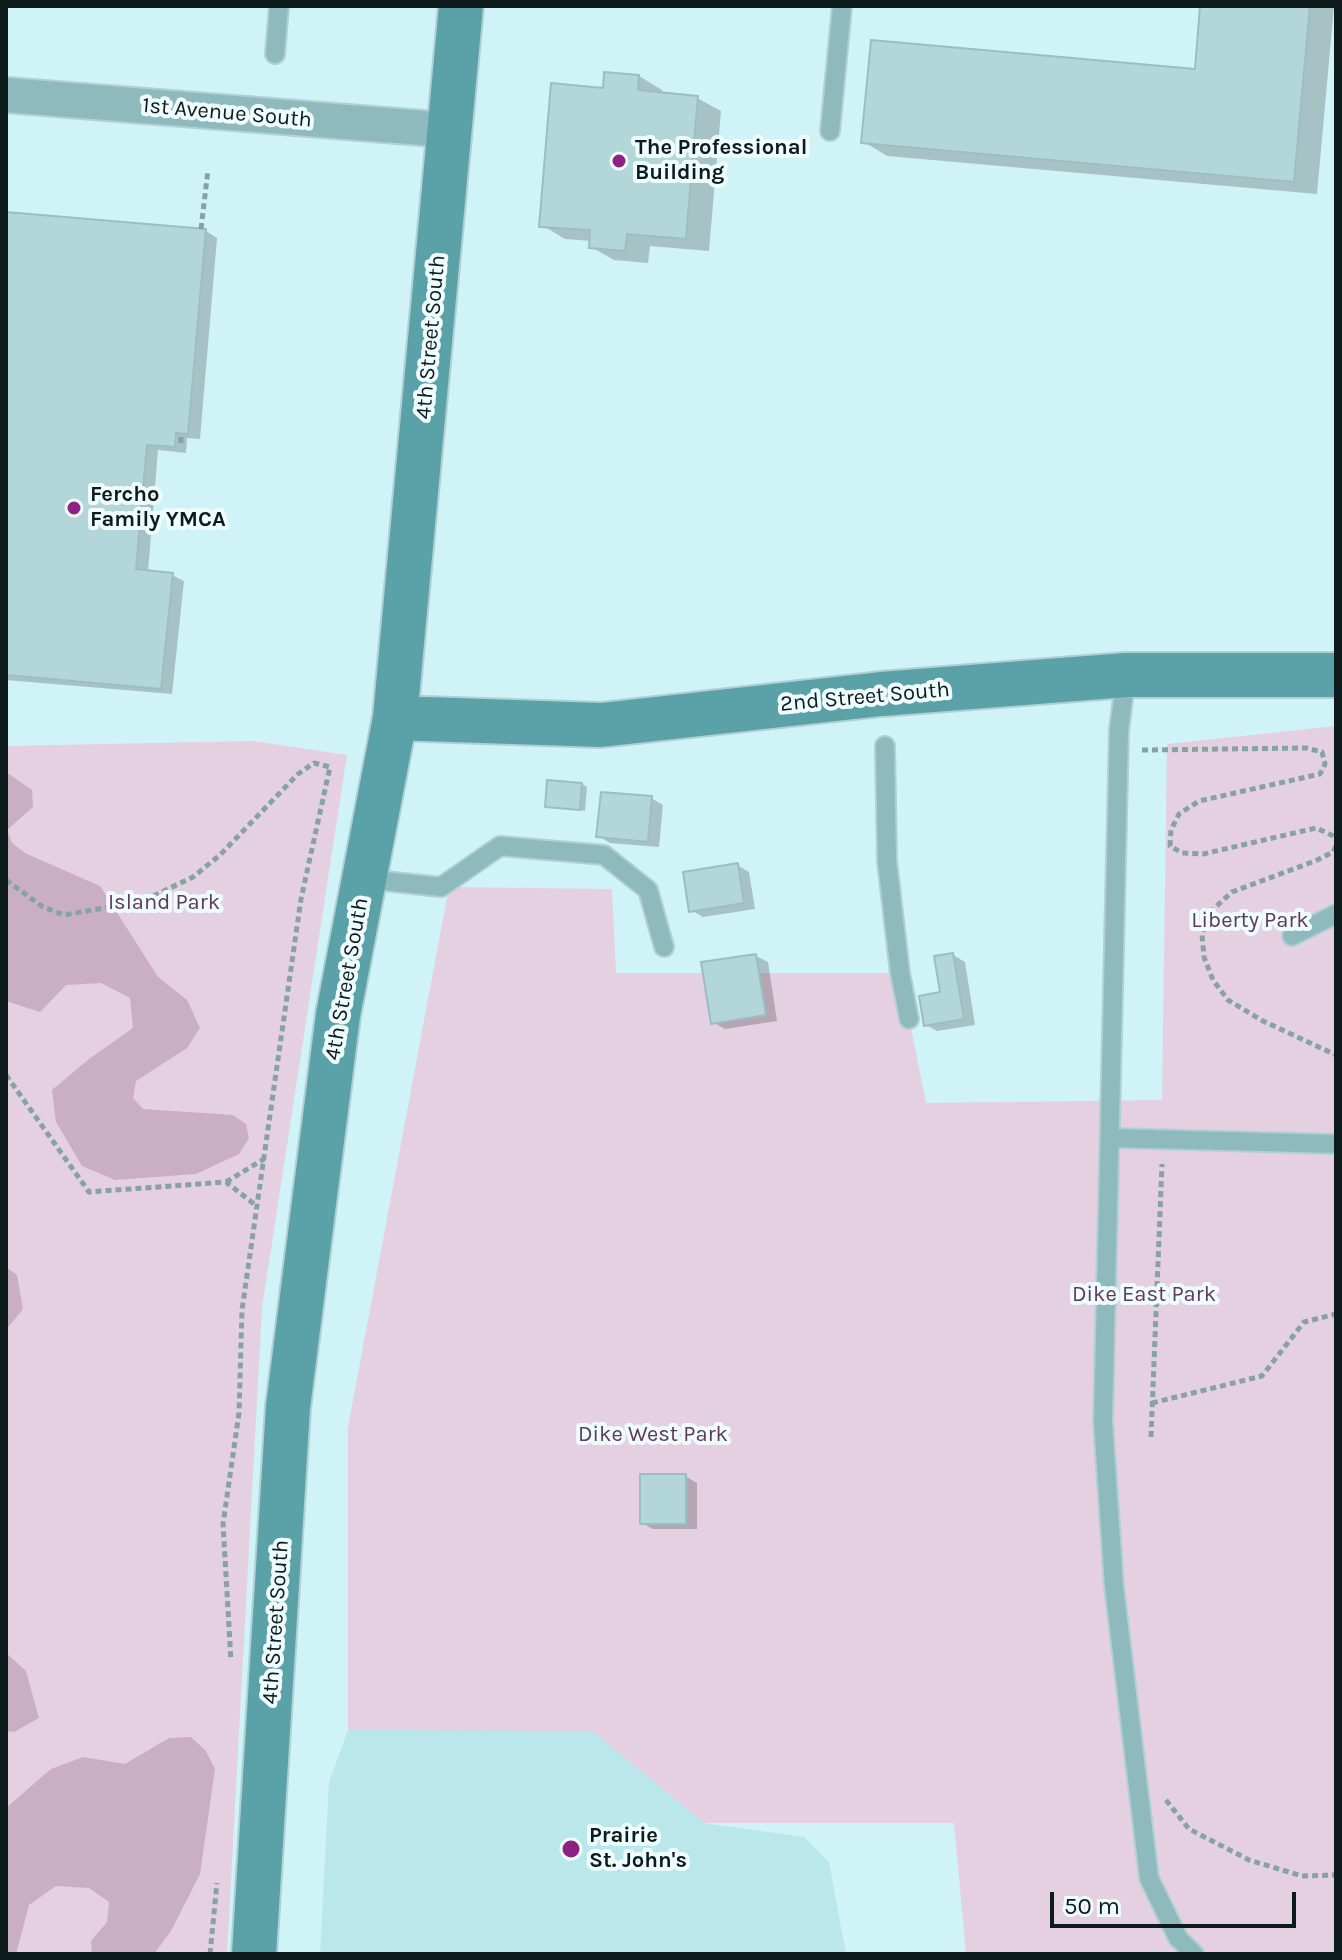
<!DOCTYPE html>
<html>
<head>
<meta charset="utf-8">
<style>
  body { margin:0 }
  #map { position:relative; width:1342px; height:1960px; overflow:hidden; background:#d0f3f7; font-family:Karla,sans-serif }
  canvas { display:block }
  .frame { position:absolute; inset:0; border:8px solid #0e1b1c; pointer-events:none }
  .scale { position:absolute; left:1050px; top:1892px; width:246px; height:36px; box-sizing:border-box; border:4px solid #0e1b1c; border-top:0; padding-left:10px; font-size:24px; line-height:28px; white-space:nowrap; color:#0e1b1c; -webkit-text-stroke:6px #eefcfd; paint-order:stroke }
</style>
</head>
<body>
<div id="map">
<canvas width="1342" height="1960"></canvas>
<div class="frame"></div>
<div class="scale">50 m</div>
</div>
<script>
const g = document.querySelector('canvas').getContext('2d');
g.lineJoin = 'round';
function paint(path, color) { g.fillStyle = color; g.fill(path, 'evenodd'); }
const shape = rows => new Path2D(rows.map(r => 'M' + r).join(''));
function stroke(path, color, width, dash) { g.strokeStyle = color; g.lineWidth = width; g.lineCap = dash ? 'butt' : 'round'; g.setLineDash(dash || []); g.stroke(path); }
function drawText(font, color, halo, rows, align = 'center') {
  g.font = font + ' Karla,sans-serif'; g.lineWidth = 8; g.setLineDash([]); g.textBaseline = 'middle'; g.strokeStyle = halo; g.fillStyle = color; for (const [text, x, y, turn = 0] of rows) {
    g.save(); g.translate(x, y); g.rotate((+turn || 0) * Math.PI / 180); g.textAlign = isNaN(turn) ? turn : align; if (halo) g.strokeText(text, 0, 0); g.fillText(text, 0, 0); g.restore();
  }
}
const built = shape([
  [348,1730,592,1730,704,1823,804,1837,829,1862,846,1954,320,1954,329,1782]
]);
const green = shape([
  [1336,726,1336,1954,966,1954,954,1823,704,1823,592,1731,348,1730,348,1427,449,887,612,889,616,973,900,973,926,1103,1162,1100,1167,744],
  [253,741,347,755,262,1308,227,1954,6,1954,6,746]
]);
const forest = shape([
  [6,772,32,790,33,807,7,830,12,843,25,853,100,886,158,977,187,1000,200,1028,187,1048,136,1081,133,1098,143,1109,233,1115,246,1124,249,1138,239,1154,196,1174,115,1180,82,1166,56,1122,52,1090,89,1059,133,1028,130,998,101,983,66,985,40,1012,6,1001],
  [6,1267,17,1275,23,1309,6,1330],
  [6,1653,26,1671,39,1718,14,1732,6,1731],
  [191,1737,206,1751,215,1769,200,1874,171,1931,154,1954,92,1954,91,1941,107,1922,109,1902,89,1888,56,1886,29,1905,16,1954,6,1954,6,1808,51,1769,83,1757,125,1764,169,1738]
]);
const shadow = shape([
  [1202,6,1334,6,1317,194,887,156,864,142,1197,71],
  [639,76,662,90,662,95,697,98,721,111,709,251,650,246,648,263,614,260,591,247,591,241,565,239,542,225,605,90],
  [6,214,206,231,217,238,200,439,187,438,186,453,158,450,148,572,172,575,184,581,172,694,6,680],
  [582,784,587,787,585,811,547,805],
  [651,798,663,805,659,847,610,843,598,836],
  [737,865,749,872,755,909,703,917,691,910],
  [953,955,965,962,975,1025,937,1031,926,1025,942,994],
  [756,956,768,962,777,1021,725,1029,713,1022],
  [685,1476,697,1483,697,1529,653,1529,642,1523]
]);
const building = shape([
  [1200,6,1310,6,1294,182,861,143,871,40,1195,69,1200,6],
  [604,72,639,75,638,90,698,96,686,239,627,234,625,251,589,248,590,230,539,227,551,83,603,88,604,72],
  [6,212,206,229,188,434,176,433,175,447,147,445,136,569,173,573,161,689,6,675,6,212],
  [547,780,582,783,580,810,545,807,547,780],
  [601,792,652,796,648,842,596,837,601,792],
  [738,863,744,903,689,912,683,872,738,863],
  [953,953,964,1019,924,1026,919,996,940,992,934,956,953,953],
  [756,954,766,1015,711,1024,701,962,756,954],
  [640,1474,686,1474,686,1524,640,1524,640,1474]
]);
const path = shape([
  [201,229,208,170],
  [181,443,181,433],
  [1142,750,1306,748,1322,752,1325,764,1320,774,1199,801,1179,814,1171,830,1170,846,1182,853,1203,854,1316,828,1336,837],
  [1336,846,1333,852,1315,861,1232,892,1210,912,1202,934,1204,957,1213,980,1228,1000,1263,1021,1336,1055],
  [6,880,43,907,64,915,143,901,193,877,220,855,298,774,314,763,330,767,301,899,242,1310,239,1413,223,1524,231,1661],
  [6,1075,89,1192,226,1182,258,1207],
  [226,1182,264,1159],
  [1152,1403,1262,1376,1304,1322,1336,1314],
  [1151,1437,1162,1164],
  [1166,1800,1189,1829,1249,1860,1302,1876,1336,1875],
  [210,1954,217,1883]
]);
const lane = shape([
  [275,54,279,6],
  [830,131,842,6],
  [1126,675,1119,730,1103,1421,1114,1586,1149,1878,1178,1938,1194,1954],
  [885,746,887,861,900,973,909,1019],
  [365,879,441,887,500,846,604,855,648,890,664,947],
  [1292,936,1336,914],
  [1112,1138,1336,1144]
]);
const street = shape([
  [6,95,448,130]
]);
const secondary = shape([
  [395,718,601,725,881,694,1126,675,1336,675],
  [254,1954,288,1407,338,1015,395,718,461,6]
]);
const markers = [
  [619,161,8,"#8f2184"],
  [74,508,8,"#8f2184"],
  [571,1849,10,"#8f2184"]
];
const streetNames = [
  ["1st Avenue South",227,113,5],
  ["4th Street South",431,337,-85],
  ["2nd Street South",865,697,-5],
  ["4th Street South",347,979,-80],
  ["4th Street South",276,1622,-86]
];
const poiNames = [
  ["The Professional",635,148],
  ["Building",635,173],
  ["Fercho",90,495],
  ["Family YMCA",90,520],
  ["Prairie",589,1836],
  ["St. John's",589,1861]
];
const parkNames = [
  ["Island Park",164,903],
  ["Liberty Park",1250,921],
  ["Dike East Park",1144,1295],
  ["Dike West Park",653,1435]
];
paint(built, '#bae7ec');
paint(green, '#e4d0e0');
paint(forest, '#caaec4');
paint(shadow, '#0003');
paint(building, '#b3d6d9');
stroke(building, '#9cbec2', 2);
stroke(lane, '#b1d0d4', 22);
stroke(street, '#b1d0d4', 38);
stroke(secondary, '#b1d0d4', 48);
stroke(path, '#87a2a5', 5, [6, 4]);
stroke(lane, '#8ebabe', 18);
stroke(street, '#8ebabe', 34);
stroke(secondary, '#5ba1a8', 44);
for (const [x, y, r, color] of markers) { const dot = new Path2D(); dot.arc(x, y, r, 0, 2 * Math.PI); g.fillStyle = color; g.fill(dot); stroke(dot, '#eefcfd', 3); }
drawText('22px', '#0e1b1c', '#eefcfd', streetNames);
drawText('bold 22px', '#0e1b1c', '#eefcfd', poiNames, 'left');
drawText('22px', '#60385a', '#eefcfd', parkNames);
</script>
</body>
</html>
